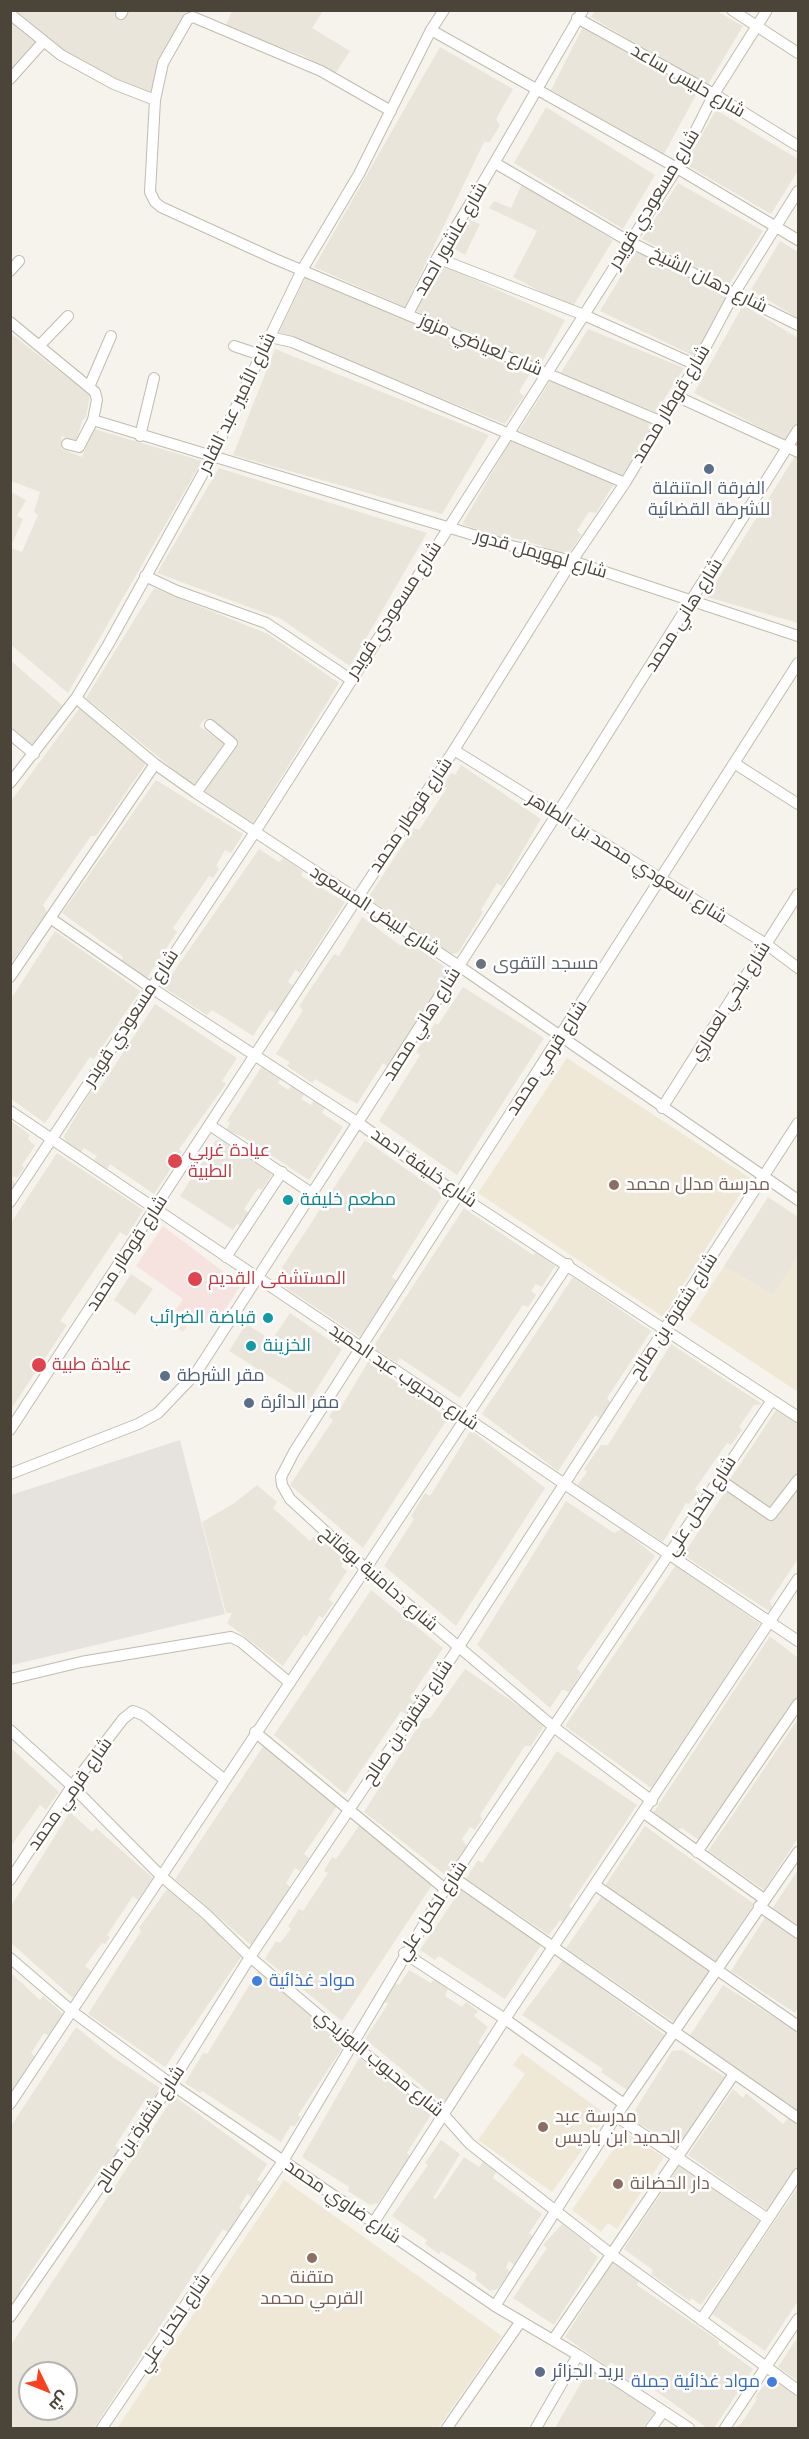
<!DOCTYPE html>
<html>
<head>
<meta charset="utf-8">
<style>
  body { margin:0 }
  #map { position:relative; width:809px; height:2439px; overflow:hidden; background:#f6f3ec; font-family:Quicksand,Cairo,sans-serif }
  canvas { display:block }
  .frame { position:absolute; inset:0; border:12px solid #4b4439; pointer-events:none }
  .north { position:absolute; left:18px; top:2361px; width:60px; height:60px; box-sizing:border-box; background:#fff; border:2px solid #b7b4b0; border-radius:50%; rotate:133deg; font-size:16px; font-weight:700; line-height:24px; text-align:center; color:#4b4439 }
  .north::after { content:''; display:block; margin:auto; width:21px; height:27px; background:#fc3f1d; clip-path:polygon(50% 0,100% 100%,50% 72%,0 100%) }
</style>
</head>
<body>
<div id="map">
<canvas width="809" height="2439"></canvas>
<div class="frame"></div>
<div class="north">ش</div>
</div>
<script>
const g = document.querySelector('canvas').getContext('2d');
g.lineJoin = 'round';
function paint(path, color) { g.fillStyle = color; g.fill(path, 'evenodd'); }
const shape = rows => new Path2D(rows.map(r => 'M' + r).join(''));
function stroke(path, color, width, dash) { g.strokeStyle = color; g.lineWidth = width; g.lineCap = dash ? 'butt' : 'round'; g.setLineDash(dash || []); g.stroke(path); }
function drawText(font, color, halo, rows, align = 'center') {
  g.font = font + ' Quicksand,Cairo,sans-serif'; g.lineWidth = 5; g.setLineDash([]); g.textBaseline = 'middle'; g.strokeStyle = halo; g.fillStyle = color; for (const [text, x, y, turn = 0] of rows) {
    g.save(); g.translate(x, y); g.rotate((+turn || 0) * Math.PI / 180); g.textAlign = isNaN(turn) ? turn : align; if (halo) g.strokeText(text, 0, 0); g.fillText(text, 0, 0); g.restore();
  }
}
const residential = shape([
  [265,10,323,11,312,28,350,51,335,74,302,55,225,27,232,11],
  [13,11,116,11,114,14,121,20,129,11,194,11,186,17,151,95,130,87,64,52],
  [595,11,717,11,743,26,707,86,591,17],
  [11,18,37,43,11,73],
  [583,27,697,93,664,154,551,90],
  [440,47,513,89,496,119,500,125,490,142,484,142,405,307,314,267],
  [546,107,655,175,623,229,514,163],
  [716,110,798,159,798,171,771,214,685,164],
  [678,183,763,231,729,284,642,239],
  [522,184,613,240,572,308,513,277,537,231,489,208,494,201,511,208],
  [465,218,480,224,465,255,451,247],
  [780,241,798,252,798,318,751,290],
  [636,251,730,299,694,356,600,311],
  [438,263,565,320,539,367,416,311],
  [307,275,529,375,519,392,524,396,505,424,279,332],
  [743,305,798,338,798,422,786,441,694,393],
  [588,329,684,368,656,412,560,374],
  [10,333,90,395,86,417,82,421,76,442,61,436,62,449,82,457,94,429,202,461,68,693,11,645,11,548,22,552,38,515,34,512,40,492,11,481],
  [275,349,489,435,442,514,233,455],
  [550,381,650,422,648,427,650,430,622,476,519,431],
  [511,440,614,484,596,513,589,512,577,530,581,535,569,554,564,551,561,557,545,552,542,546,503,535,501,538,485,535,482,531,462,524],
  [795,456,798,457,798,623,707,597],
  [219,468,427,533,350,666,281,619,157,573],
  [11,492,26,500,17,516,23,519,11,546],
  [154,588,268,634,339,683,252,825,202,790,237,742,205,719,199,726,225,745,194,786,86,698],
  [10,660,63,706,32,746,11,727],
  [81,706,147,762,96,836,91,836,43,905,47,913,11,963,11,801],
  [461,765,541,819,502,886,497,883,481,910,483,912,458,953,450,954,368,898,414,828,419,830,447,788,443,786,451,773,455,775],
  [156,780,243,834,231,853,225,850,216,866,219,869,213,878,209,876,173,928,177,932,147,978,121,961,123,957,62,913],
  [259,849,279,862,283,858,303,871,301,876,345,902,300,973,295,970,288,982,293,985,276,1013,270,1010,253,1036,212,1010,207,1015,163,987],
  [362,917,401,946,406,940,445,967,446,975,389,1067,383,1063,357,1104,315,1079,312,1083,287,1066,290,1062,276,1054,303,1010,299,1006,334,954,339,956],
  [55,931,140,991,94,1059,90,1057,45,1123,11,1099,11,999],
  [463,987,544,1038,457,1175,379,1121,420,1055,416,1052,435,1023,438,1025],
  [155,1004,237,1058,222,1081,226,1084,179,1149,182,1152,154,1194,110,1164,107,1169,94,1160,97,1156,84,1148,80,1153,67,1144,64,1136,91,1091,96,1094],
  [262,1066,281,1078,278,1083,288,1090,292,1085,305,1094,301,1099,311,1105,314,1100,325,1107,322,1113,343,1127,309,1180,243,1137,226,1130,230,1123,227,1121],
  [11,1121,30,1135,28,1139,35,1146,22,1165,24,1168,17,1178,14,1176,12,1179,15,1184,11,1192],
  [216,1140,220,1140,272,1174,262,1190,258,1188,244,1209,250,1214,242,1227,237,1224,233,1230,180,1196],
  [365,1140,443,1195,392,1277,397,1281,360,1337,274,1280],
  [57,1153,143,1210,127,1236,120,1232,60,1321,67,1325,11,1409,11,1223],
  [768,1197,798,1217,798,1256,773,1296,724,1266],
  [464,1208,533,1255,536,1252,555,1266,542,1287,536,1284,531,1291,536,1295,528,1307,523,1305,460,1398,400,1358,397,1363,373,1347],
  [131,1274,153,1289,135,1315,114,1300],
  [573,1277,651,1331,607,1398,612,1404,601,1419,595,1415,558,1471,482,1414],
  [290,1313,342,1349,309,1401,229,1351,246,1324,272,1340],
  [671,1344,762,1404,754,1405,739,1427,742,1430,731,1445,727,1443,695,1489,698,1493,689,1504,686,1503,663,1542,577,1486,587,1472,584,1469,601,1445,608,1445],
  [368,1362,448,1418,363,1548,290,1485,333,1420,329,1417,335,1406,340,1409],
  [776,1410,798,1423,798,1477,774,1510,729,1481],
  [471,1430,545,1488,456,1626,384,1566,414,1519,411,1516,425,1493,430,1496],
  [257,1485,277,1502,273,1508,310,1541,316,1535,346,1560,341,1566,347,1571,329,1599,333,1603,323,1618,319,1616,307,1636,304,1635,283,1666,227,1623,232,1613,226,1613,202,1522,233,1504],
  [798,1488,798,1559,770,1601,772,1607,769,1611,683,1555,727,1489,775,1520],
  [566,1501,614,1533,622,1529,655,1556,577,1668,581,1673,570,1692,562,1690,550,1708,477,1645],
  [676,1565,760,1624,654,1790,565,1726],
  [371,1590,443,1648,410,1698,415,1703,408,1715,401,1711,345,1794,274,1735],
  [770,1636,798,1658,798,1698,790,1709,787,1709,700,1841,682,1828,677,1830,653,1813],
  [465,1669,545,1724,531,1746,525,1746,480,1815,482,1819,475,1830,470,1827,462,1839,468,1848,448,1877,364,1812,423,1719,430,1718],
  [798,1719,798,1838,764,1890,708,1851],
  [264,1745,337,1806,304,1854,309,1858,300,1871,295,1868,286,1883,291,1888,252,1946,175,1879],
  [11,1748,59,1792,46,1810,40,1805,11,1846],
  [557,1751,637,1805,569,1906,574,1909,565,1923,560,1920,549,1935,466,1879,478,1860,482,1863],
  [70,1812,92,1832,96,1828,153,1878,138,1900,133,1896,107,1935,110,1937,105,1944,102,1943,85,1966,91,1971,73,1998,10,1942,11,1906],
  [361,1823,432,1885,342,2021,265,1959,276,1941,280,1943,291,1929,288,1926,299,1909,303,1911,328,1873,324,1871,332,1857,336,1859],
  [645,1826,754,1904,713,1965,604,1887],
  [798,1870,798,1926,772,1909],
  [462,1888,541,1945,505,1999,439,1956,435,1960,420,1950],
  [167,1889,224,1938,223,1940,241,1957,165,2067,88,2014,141,1931,139,1928],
  [602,1896,710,1970,675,2023,566,1948],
  [766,1916,798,1937,798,2007,795,2013,731,1971],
  [563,1960,666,2036,627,2090,601,2072,603,2069,522,2015],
  [409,1970,431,1983,434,1979,448,1989,445,1996,462,2007,466,2002,478,2011,474,2016,488,2027,478,2043,482,2046,445,2105,365,2039,388,2004,384,2001,395,1983,399,1985],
  [258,1971,345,2044,298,2115,301,2117,294,2127,291,2125,281,2142,202,2091,200,2093,185,2083,203,2053,207,2054],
  [11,1973,40,2000,43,1996,63,2014,49,2036,44,2033,31,2053,35,2057,11,2095],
  [723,1985,798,2032,798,2112,689,2037],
  [76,2027,113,2057,160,2088,150,2104,144,2101,115,2146,119,2150,102,2176,97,2173,20,2288,23,2291,11,2310,11,2126],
  [682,2050,725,2077,678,2147,630,2118,672,2051],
  [359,2058,432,2113,407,2153,410,2156,378,2203,370,2205,348,2191,349,2187,302,2157],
  [733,2089,743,2098,746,2093,783,2124,790,2117,798,2124,798,2166,768,2211,688,2155],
  [174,2096,267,2164,257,2180,262,2183,252,2197,247,2194,239,2208,243,2211,228,2232,223,2229,94,2428,11,2428,11,2345],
  [30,2373,66,2373,66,2409,30,2409],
  [441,2140,460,2154,433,2198,436,2199,464,2157,479,2167,483,2162,496,2172,493,2178,542,2214,529,2233,533,2236,514,2265,509,2261,506,2267,510,2272,498,2289,490,2291,475,2279,477,2274,441,2251,439,2254,425,2244,427,2240,392,2216,428,2165,425,2163],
  [680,2165,760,2222,701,2305,691,2298,689,2301,651,2274,653,2270,624,2249],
  [798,2187,798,2301,765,2351,712,2314],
  [562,2224,591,2247,589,2250,598,2257,554,2325,513,2298,547,2248,543,2245],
  [614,2260,640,2279,637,2285,719,2341,718,2344,753,2369,714,2428,707,2428,645,2383,640,2389,622,2376,624,2372,611,2362,607,2367,565,2337],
  [798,2337,798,2381,778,2367],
  [589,2369,655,2412,643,2428,555,2428],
  [771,2377,798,2397,798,2428,734,2428,741,2424,757,2399,755,2397]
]);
const industrial = shape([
  [180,1440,225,1614,12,1665,11,1495]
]);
const education = shape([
  [567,1058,750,1178,663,1317,478,1193],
  [798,1256,798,1392,689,1320,724,1266,773,1296],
  [522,2053,607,2115,552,2192,478,2140,525,2074,513,2065],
  [625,2132,664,2157,617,2229,608,2223,601,2232,572,2210],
  [284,2180,502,2336,438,2428,117,2428]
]);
const medical = shape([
  [163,1226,241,1285,215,1325,202,1317,199,1320,194,1317,183,1332,168,1321,183,1299,136,1266]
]);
const minor = shape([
  [732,10,798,53],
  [10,14,61,55,114,84,155,100],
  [121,14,123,10],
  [577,18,714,94,798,146],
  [431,30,677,168,798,240],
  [10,79,43,42],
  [391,111,321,71,193,17,188,19,163,63,155,100,150,192,155,202,161,207,275,259,660,421],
  [495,163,630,242,798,325],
  [437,258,584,315,696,365],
  [10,271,19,261],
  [408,314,437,258,478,191,583,10],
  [10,322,95,392,97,400,93,420,500,543,572,561,798,636],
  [270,337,292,342,625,483],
  [40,345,68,316],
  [234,346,261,355],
  [89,387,111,336],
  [676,396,798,452],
  [140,436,154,378],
  [67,444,79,447,93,420],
  [145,576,177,591,266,623,350,679],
  [76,698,155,764,196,793,459,966,798,1200],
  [10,734,34,754],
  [454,750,766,944,798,968],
  [734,763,798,804],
  [10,783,76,698,108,645,212,457,302,270,359,174,431,30,444,10],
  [196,793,232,743,210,725],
  [50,918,150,987,360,1124,459,1195,798,1417],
  [10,977,155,764],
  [662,1108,798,894],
  [10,1111,798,1641],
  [211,1126,313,1194],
  [10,1202,255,832,584,315,677,168,714,94,767,10],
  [226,1257,282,1172],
  [10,1430,454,750,572,561,625,483,696,365,735,292,798,191],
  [10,1474,138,1424,158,1413,196,1373,557,814,798,430],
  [719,1479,771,1515,798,1480],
  [10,1679,81,1662,231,1637,241,1642,290,1683],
  [10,1730,72,1786,161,1876,206,1914,250,1957,360,2050,444,2115,470,2144,611,2254,798,2390],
  [255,1732,445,1889],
  [652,1801,555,1728,365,1568,290,1499,282,1485,281,1477,294,1452,798,663],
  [644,1813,764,1899],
  [697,1852,798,1704],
  [453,1877,798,2118],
  [10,1880,72,1786,123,1719,133,1711,143,1715,225,1780],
  [595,1885,798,2026],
  [759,1906,798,1933],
  [404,1953,505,2019,624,2104],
  [10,1958,73,2012,171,2084,495,2306,578,2355,689,2428],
  [10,2104,568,1264],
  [616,2116,768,2219],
  [374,2222,505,2019,798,1579],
  [495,2306,616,2116,798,1852],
  [10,2317,171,2084,250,1957,458,1648,798,1123],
  [701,2320,798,2174],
  [553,2340,734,2074],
  [102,2428,283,2161,445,1889,772,1400],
  [447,2428,521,2321],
  [536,2428,578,2355],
  [651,2428,663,2412],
  [725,2428,798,2319]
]);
const markers = [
  [709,469,6,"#5c6f8a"],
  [481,964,6,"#6b7280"],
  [175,1161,8,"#e0444e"],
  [614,1185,6,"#8d6e63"],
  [288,1200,6,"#0f9aa8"],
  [195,1279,8,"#e0444e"],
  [268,1318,6,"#0f9aa8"],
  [251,1346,6,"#0f9aa8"],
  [39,1365,8,"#e0444e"],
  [165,1376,6,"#5c6f8a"],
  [249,1403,6,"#5c6f8a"],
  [257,1981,6,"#3f7fe0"],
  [543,2127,6,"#8d6e63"],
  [618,2184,6,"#8d6e63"],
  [312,2258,6,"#8d6e63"],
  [540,2372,6,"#5c6f8a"],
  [772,2382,6,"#3f7fe0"]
];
const streetNames = [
  ["شارع حليس ساعد",688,81,30],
  ["شارع مسعودي قويدر",654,199,-59],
  ["شارع عاشور احمد",451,239,-60],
  ["شارع دهان الشيخ",709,280,26],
  ["شارع لعياضي مزوز",481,345,23],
  ["شارع الأمير عبد القادر",237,403,-64],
  ["شارع قوطار محمد",671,404,-59],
  ["شارع لهويمل قدور",541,554,16],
  ["شارع مسعودي قويدر",394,610,-57],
  ["شارع هاني محمد",684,615,-58],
  ["شارع قوطار محمد",411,815,-56],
  ["شارع اسعودي محمد بن الطاهر",627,858,32],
  ["شارع لبيض المسعود",375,911,33],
  ["شارع ليحي لعماري",730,1001,-58],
  ["شارع مسعودي قويدر",131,1018,-57],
  ["شارع هاني محمد",422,1024,-58],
  ["شارع قرمي محمد",547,1058,-57],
  ["شارع خليفة احمد",424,1168,35],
  ["شارع قوطار محمد",127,1253,-57],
  ["شارع شقرة بن صالح",674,1316,-57],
  ["شارع محبوب عبد الحميد",404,1377,34],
  ["شارع لكحل علي",701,1506,-57],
  ["شارع دحامنية بوفاتح",379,1579,41],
  ["شارع شقرة بن صالح",408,1722,-56],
  ["شارع قرمي محمد",70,1794,-55],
  ["شارع لكحل علي",432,1911,-57],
  ["شارع محبوب البوزيدي",379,2063,39],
  ["شارع شقرة بن صالح",140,2128,-56],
  ["شارع ضاوي محمد",343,2202,34],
  ["شارع لكحل علي",174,2323,-56]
];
const serviceNames = [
  ["الفرقة المتنقلة",709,489,"center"],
  ["للشرطة القضائية",709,510,"center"],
  ["مقر الشرطة",177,1376],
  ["مقر الدائرة",261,1403],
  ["بريد الجزائر",552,2372]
];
const worshipNames = [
  ["مسجد التقوى",493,964]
];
const healthNames = [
  ["عيادة غربي",188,1151],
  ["الطبية",188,1172],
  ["المستشفى القديم",208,1279],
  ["عيادة طبية",52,1365]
];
const educationNames = [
  ["مدرسة مدلل محمد",626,1185],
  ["مدرسة عبد",555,2117],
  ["الحميد ابن باديس",555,2138],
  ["دار الحضانة",630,2184],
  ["متقنة",312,2278,"center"],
  ["القرمي محمد",312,2299,"center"]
];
const cultureNames = [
  ["مطعم خليفة",300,1200],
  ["قباضة الضرائب",256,1318,"right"],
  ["الخزينة",263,1346]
];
const shopNames = [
  ["مواد غذائية",269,1981],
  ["مواد غذائية جملة",760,2382,"right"]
];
paint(residential, '#eae5da');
paint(industrial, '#e6e2dd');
paint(education, '#efe8d6');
paint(medical, '#f6e3e0');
stroke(minor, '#c2bbae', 12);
stroke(minor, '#fff', 10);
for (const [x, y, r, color] of markers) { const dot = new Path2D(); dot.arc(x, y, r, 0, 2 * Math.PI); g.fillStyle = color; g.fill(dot); stroke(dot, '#fff', 2); }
drawText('18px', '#4b4439', '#fff', streetNames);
drawText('18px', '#4e5e75', '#fff', serviceNames, 'left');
drawText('18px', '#5b616d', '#fff', worshipNames, 'left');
drawText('18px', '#be3a42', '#fff', healthNames, 'left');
drawText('18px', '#785e54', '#fff', educationNames, 'left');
drawText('18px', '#0d838f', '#fff', cultureNames, 'left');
drawText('18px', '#366cbe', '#fff', shopNames, 'left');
</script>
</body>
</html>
